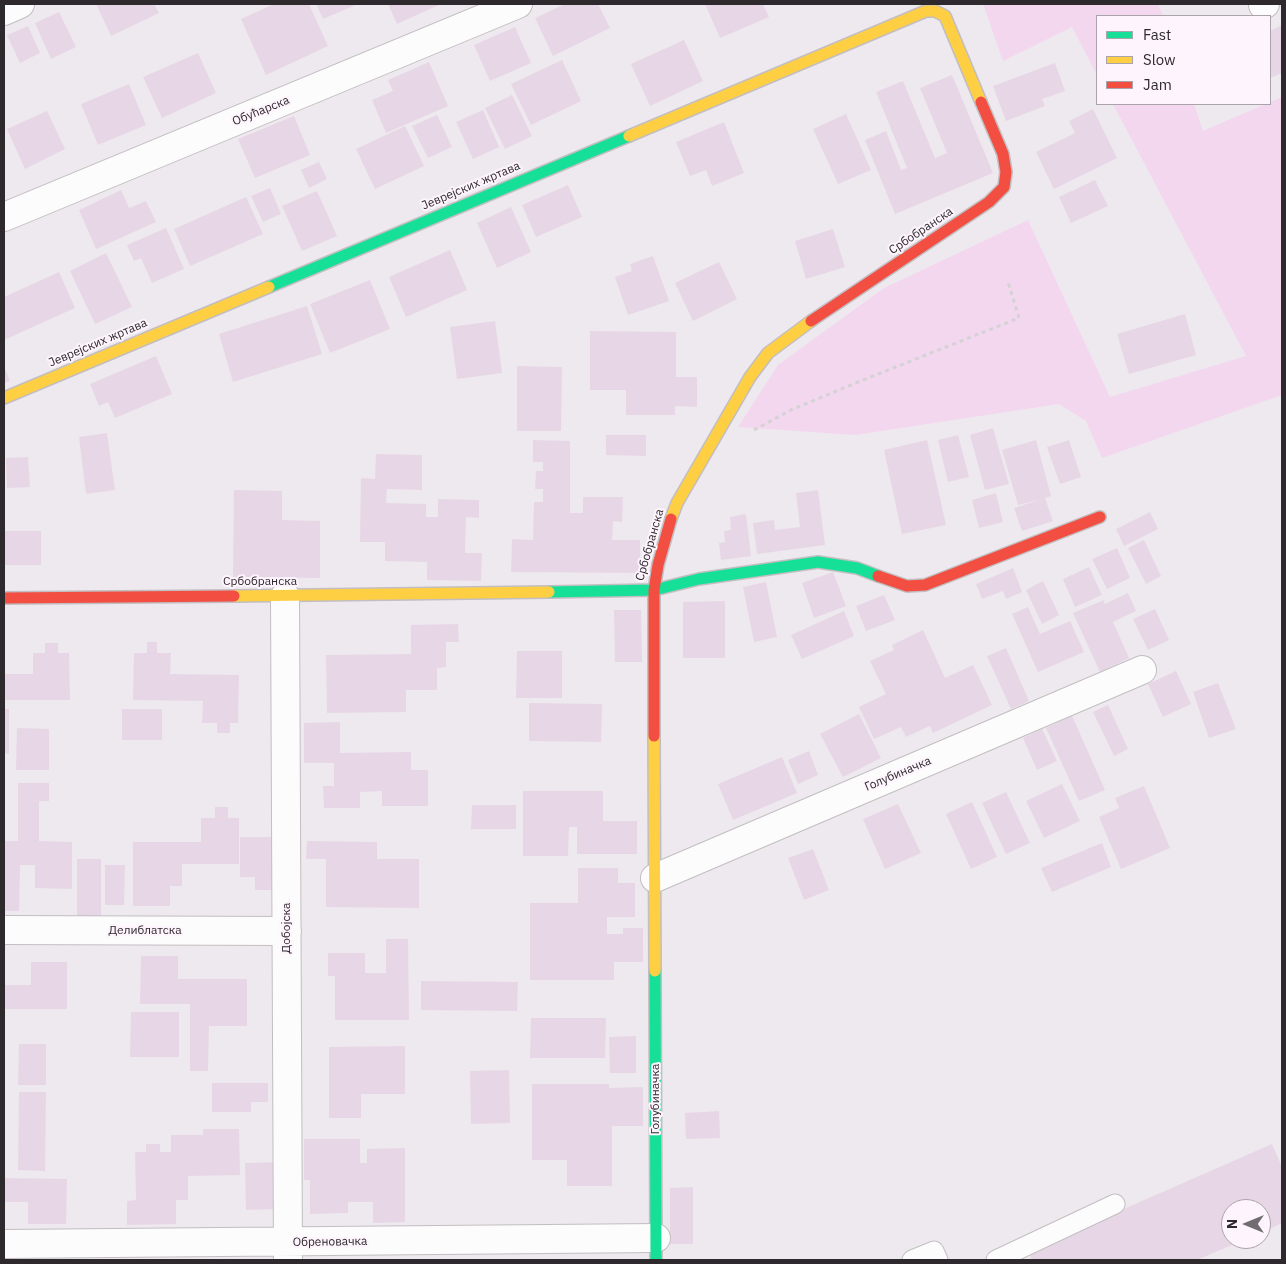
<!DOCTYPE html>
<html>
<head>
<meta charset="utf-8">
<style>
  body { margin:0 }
  #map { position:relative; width:1286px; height:1264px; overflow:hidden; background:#eee9ee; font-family:"IBM Plex Sans",sans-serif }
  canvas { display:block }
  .frame { position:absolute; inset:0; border:5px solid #2d292c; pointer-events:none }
  .legend { position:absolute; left:1096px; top:15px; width:175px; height:90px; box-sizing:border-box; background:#fef4fd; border:1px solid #aaa3a9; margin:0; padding:6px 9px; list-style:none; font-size:15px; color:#2d292c }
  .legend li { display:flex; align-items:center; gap:10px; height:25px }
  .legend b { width:25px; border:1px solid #aaa3a9 }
  .north { position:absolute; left:1221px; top:1199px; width:50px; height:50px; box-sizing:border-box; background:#fef4fd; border:1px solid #aaa3a9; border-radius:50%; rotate:270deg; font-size:14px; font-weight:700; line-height:20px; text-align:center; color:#2d292c }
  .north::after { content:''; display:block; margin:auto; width:18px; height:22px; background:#716c70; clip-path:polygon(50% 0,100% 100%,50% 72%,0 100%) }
</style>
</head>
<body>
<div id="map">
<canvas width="1286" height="1264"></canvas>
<div class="frame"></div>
<ul class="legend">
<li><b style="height:6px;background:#16e098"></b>Fast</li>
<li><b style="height:6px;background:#ffcf43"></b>Slow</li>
<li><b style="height:6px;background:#f24e42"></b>Jam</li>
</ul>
<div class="north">N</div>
</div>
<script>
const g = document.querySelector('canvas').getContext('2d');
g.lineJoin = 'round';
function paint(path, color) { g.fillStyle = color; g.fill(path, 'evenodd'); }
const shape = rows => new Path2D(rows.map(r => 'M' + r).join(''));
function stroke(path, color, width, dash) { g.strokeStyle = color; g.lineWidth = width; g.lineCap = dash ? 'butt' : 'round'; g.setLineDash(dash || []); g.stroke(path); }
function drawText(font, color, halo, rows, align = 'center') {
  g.font = font + ' "IBM Plex Sans",sans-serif'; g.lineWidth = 4; g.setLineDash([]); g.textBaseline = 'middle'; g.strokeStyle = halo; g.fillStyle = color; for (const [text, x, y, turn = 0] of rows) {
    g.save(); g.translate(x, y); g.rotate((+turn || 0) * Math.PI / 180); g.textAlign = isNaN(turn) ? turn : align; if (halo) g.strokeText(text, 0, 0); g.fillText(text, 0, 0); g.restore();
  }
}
const green = shape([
  [983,4,1158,4,1163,16,1097,16,1097,75,1072,27,1003,61],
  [1282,97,1282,395,1102,458,1086,421,1059,404,855,435,738,427,778,365,884,288,1028,220,1110,397,1246,356,1113,104,1194,104,1203,131]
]);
const building = shape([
  [96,4,154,4,159,13,111,36],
  [274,4,309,4,328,46,266,75,241,19],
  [316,4,358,4,323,19],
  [388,4,441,4,397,24],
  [565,4,598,4,610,28,553,56,535,18],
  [705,4,763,4,769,17,720,38],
  [59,12,76,47,51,59,35,23],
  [1282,25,1282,73,1270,78,1270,31],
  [28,26,40,53,20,63,7,35],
  [515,27,531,63,490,81,474,45],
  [684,40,703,81,650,106,631,64],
  [198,53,216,93,162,118,143,77],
  [562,60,581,101,531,125,511,84],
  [429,62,448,106,386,133,372,100,393,91,388,80],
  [1055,63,1065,91,1042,99,1045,106,1006,121,993,86],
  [952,75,993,173,895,214,865,140,886,131,901,170,907,168,876,92,903,81,935,158,947,153,920,88],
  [129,84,146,125,98,145,81,104],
  [512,95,532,136,505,149,485,108],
  [1093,109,1117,158,1054,189,1036,152,1075,133,1069,121],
  [483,110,499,147,473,159,456,122],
  [47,111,65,149,25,169,7,129],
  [846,114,871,170,838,184,813,129],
  [437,115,452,147,428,158,412,126],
  [294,116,310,155,255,178,238,139],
  [724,122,744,173,712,186,706,170,690,176,676,142],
  [405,126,424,166,375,189,356,149],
  [319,162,327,179,309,188,301,170],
  [1095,180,1108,206,1071,223,1059,197],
  [568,185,582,217,536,237,522,205],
  [270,188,281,214,263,222,251,196],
  [121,190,129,208,146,201,156,222,96,249,79,210],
  [317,191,337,236,302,251,282,206],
  [246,197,263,234,190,266,174,229],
  [511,207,531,252,497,268,477,223],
  [166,228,184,269,152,283,141,258,134,261,127,245],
  [833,229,845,267,806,279,795,241],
  [450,250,467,290,406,317,389,277],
  [106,253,132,307,95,324,70,271],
  [653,256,669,301,628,315,615,277,632,271,630,264],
  [719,262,737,299,693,321,675,283],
  [59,272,75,308,4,340,4,297],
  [370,280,390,329,330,353,310,304],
  [307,306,322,354,233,382,219,334],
  [1185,314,1196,355,1129,374,1117,334],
  [495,321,502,373,457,379,450,327],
  [590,331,676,332,676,377,697,377,697,407,675,406,675,415,626,415,626,390,590,390],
  [156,356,172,394,115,418,108,402,99,406,90,384],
  [4,366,10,381,4,383],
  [517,366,562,367,561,431,517,431],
  [993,428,1009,484,985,490,970,435],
  [107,433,115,490,86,494,79,437],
  [606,435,646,435,646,456,606,455],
  [958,435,969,477,948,482,938,440],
  [533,440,570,441,570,513,583,513,583,497,623,497,622,522,613,521,612,540,640,540,640,573,511,572,512,539,533,540,534,502,543,502,543,489,535,489,536,471,543,471,543,462,533,462],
  [927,440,946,525,902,534,884,450],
  [1036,440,1051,496,1045,498,1053,521,1022,531,1014,508,1039,500,1018,505,1002,450],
  [1069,440,1081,477,1060,484,1047,447],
  [376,454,422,455,422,490,387,489,386,503,426,504,426,517,438,517,438,499,479,500,479,518,466,517,465,553,482,553,481,581,427,580,427,562,385,561,385,542,360,542,361,478,375,479],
  [28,457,30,487,7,488,6,458],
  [234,490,282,491,282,520,320,521,320,578,233,577],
  [818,490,825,545,757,554,753,523,774,520,775,530,800,527,796,493],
  [996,493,1003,522,979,528,972,500],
  [1150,512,1158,529,1124,546,1116,529],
  [746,514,751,556,721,560,719,543,725,542,724,531,731,530,730,517],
  [4,531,41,531,41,565,4,565],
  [1144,540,1161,576,1146,584,1128,548],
  [1117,548,1130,578,1107,589,1092,559],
  [1089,567,1102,595,1075,607,1063,579],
  [1013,568,1022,592,1006,599,1003,591,982,599,976,584],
  [833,572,846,606,814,618,802,583],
  [1043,581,1059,615,1042,624,1026,590],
  [766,582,777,637,754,642,743,587],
  [1128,593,1136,611,1113,622,1129,658,1100,672,1073,613,1104,600,1105,604],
  [884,595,895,620,866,631,856,606],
  [725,601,725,658,683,658,683,602],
  [1028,607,1040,634,1070,621,1084,652,1038,672,1012,614],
  [1155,609,1169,640,1148,650,1133,619],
  [614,610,641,610,642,662,615,662],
  [844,611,854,636,802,659,791,635],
  [458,624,459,642,446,642,446,667,437,668,437,690,406,690,406,712,327,713,326,655,411,654,411,625],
  [923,630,945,678,973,665,992,705,933,733,930,726,906,737,901,727,874,739,859,707,886,694,870,661,894,650,892,645],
  [147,642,157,642,157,653,171,653,170,674,239,675,238,723,230,723,230,733,217,733,217,723,202,723,203,701,133,700,134,653,147,653],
  [45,643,58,643,58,653,69,653,70,700,4,700,4,674,33,674,33,653,45,653],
  [1006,648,1029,701,1011,709,987,656],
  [517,651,562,651,562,698,516,698],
  [1176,671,1191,704,1163,717,1148,684],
  [1218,683,1236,729,1209,738,1193,692],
  [529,703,602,704,601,742,529,741],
  [1108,705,1128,749,1114,756,1093,712],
  [4,709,9,709,9,754,4,753],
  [122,709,162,709,162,740,122,740],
  [859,714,881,758,843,777,820,734],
  [1072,716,1105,790,1079,801,1046,728],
  [340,722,340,753,411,752,411,770,428,770,428,806,382,806,382,791,360,792,360,808,324,808,323,786,334,786,334,763,304,763,304,723],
  [17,728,49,729,49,770,16,770],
  [1042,729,1057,761,1037,770,1023,738],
  [809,751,818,775,798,784,788,760],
  [782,757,797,793,733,820,718,784],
  [18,783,49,783,49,801,39,801,39,841,72,842,72,889,35,888,35,865,20,865,19,911,4,911,4,841,18,841],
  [1062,784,1080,821,1044,838,1026,801],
  [1144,786,1170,848,1121,869,1099,817,1119,808,1115,798],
  [523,791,603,791,603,821,637,821,637,854,577,854,577,827,569,827,568,856,523,856],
  [1006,792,1030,843,1006,854,982,803],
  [972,802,997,857,971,869,946,814],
  [898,804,921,853,885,869,863,819],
  [472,805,516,805,516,829,471,829],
  [215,807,228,807,228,818,239,818,239,864,182,864,182,886,170,886,170,906,133,906,133,842,201,842,201,818,215,818],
  [240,837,277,837,277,890,255,890,255,877,240,877],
  [307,841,377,842,377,859,419,859,419,908,326,907,326,859,306,859],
  [1102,843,1111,867,1052,892,1041,868],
  [813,849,829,890,804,900,788,858],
  [77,859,101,859,101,918,77,918],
  [105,865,125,865,124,905,105,905],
  [578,868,618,868,618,883,635,883,635,917,607,917,607,934,623,934,623,928,643,928,643,962,614,962,614,980,530,980,530,903,578,903],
  [386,939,408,939,409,1020,335,1020,335,976,328,976,328,953,365,953,365,973,386,973],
  [141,956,178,956,178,979,247,979,247,1026,209,1026,208,1071,190,1071,190,1004,140,1004],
  [31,962,67,962,67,1009,4,1009,4,985,31,985],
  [421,981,518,982,517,1011,421,1010],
  [131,1012,179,1012,179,1057,130,1057],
  [531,1018,606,1018,605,1058,530,1058],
  [636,1036,636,1073,610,1073,609,1037],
  [19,1044,46,1044,46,1085,18,1085],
  [405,1046,405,1094,361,1094,361,1118,329,1118,329,1047],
  [509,1070,510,1123,471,1124,470,1071],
  [212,1083,268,1083,268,1102,251,1102,251,1112,212,1112],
  [532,1084,609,1084,609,1088,643,1087,643,1126,612,1126,612,1186,567,1186,567,1160,532,1160],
  [19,1092,46,1092,45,1171,18,1170],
  [719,1111,720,1138,686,1139,685,1113],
  [203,1129,239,1129,240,1175,188,1176,188,1200,176,1200,176,1224,127,1225,127,1201,136,1200,135,1152,146,1152,146,1144,160,1144,160,1152,171,1152,171,1135,203,1135],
  [304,1139,360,1139,360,1163,367,1163,367,1149,405,1148,405,1222,373,1223,373,1202,348,1202,348,1213,310,1214,310,1180,304,1180],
  [1272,1144,1282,1167,1282,1223,1261,1233,1261,1209,1231,1209,1231,1239,1246,1239,1197,1260,1032,1260,1028,1251],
  [277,1162,278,1209,246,1210,245,1163],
  [4,1178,67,1179,66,1224,28,1224,28,1202,4,1202],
  [693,1187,693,1244,670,1244,670,1188]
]);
const path = shape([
  [754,430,791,410,858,382,1019,318,1008,282]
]);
const lane = shape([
  [912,1260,934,1251,938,1260],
  [996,1260,1115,1204]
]);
const street = shape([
  [1263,5,1265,4],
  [4,11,20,4],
  [4,217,518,4],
  [285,596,288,1260],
  [655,878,1142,670],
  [4,930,287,931],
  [4,1244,656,1238]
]);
const fast = shape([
  [269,287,629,136],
  [549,592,654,590,699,579,818,562,857,568,878,576],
  [655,971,656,1260]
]);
const slow = shape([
  [629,136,926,11,935,11,945,16,981,102],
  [4,398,269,287],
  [671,519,677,503,750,377,768,353,811,321],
  [234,596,549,592],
  [654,736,655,971]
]);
const jam = shape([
  [811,321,989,202,1004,187,1006,172,1003,154,981,102],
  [878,576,907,586,925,585,1100,517],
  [4,598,234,596],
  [654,736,654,590,658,565,671,519]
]);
const streetNames = [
  ["Обућарска",261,111,-22],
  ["Јеврејских жртава",471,186,-23],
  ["Србобранска",921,231,-34],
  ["Јеврејских жртава",98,343,-23],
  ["Србобранска",650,545,-74],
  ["Србобранска",260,582],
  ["Голубиначка",898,774,-23],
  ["Добојска",287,928,-90],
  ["Делиблатска",145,931],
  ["Голубиначка",656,1099,-90],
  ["Обреновачка",330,1242,-1]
];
paint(green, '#f3d7ef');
paint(building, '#e7d7e6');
stroke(lane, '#c2bec1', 21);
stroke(street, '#c2bec1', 30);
stroke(fast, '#c2bec1', 14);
stroke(slow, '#c2bec1', 14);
stroke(jam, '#c2bec1', 14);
stroke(path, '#d4d2d4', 3, [4, 4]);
stroke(lane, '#fcfcfc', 19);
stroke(street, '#fcfcfc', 28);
stroke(fast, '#16e098', 11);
stroke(slow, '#ffcf43', 11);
stroke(jam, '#f24e42', 11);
drawText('12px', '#2d292c', '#fef4fd', streetNames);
</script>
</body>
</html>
